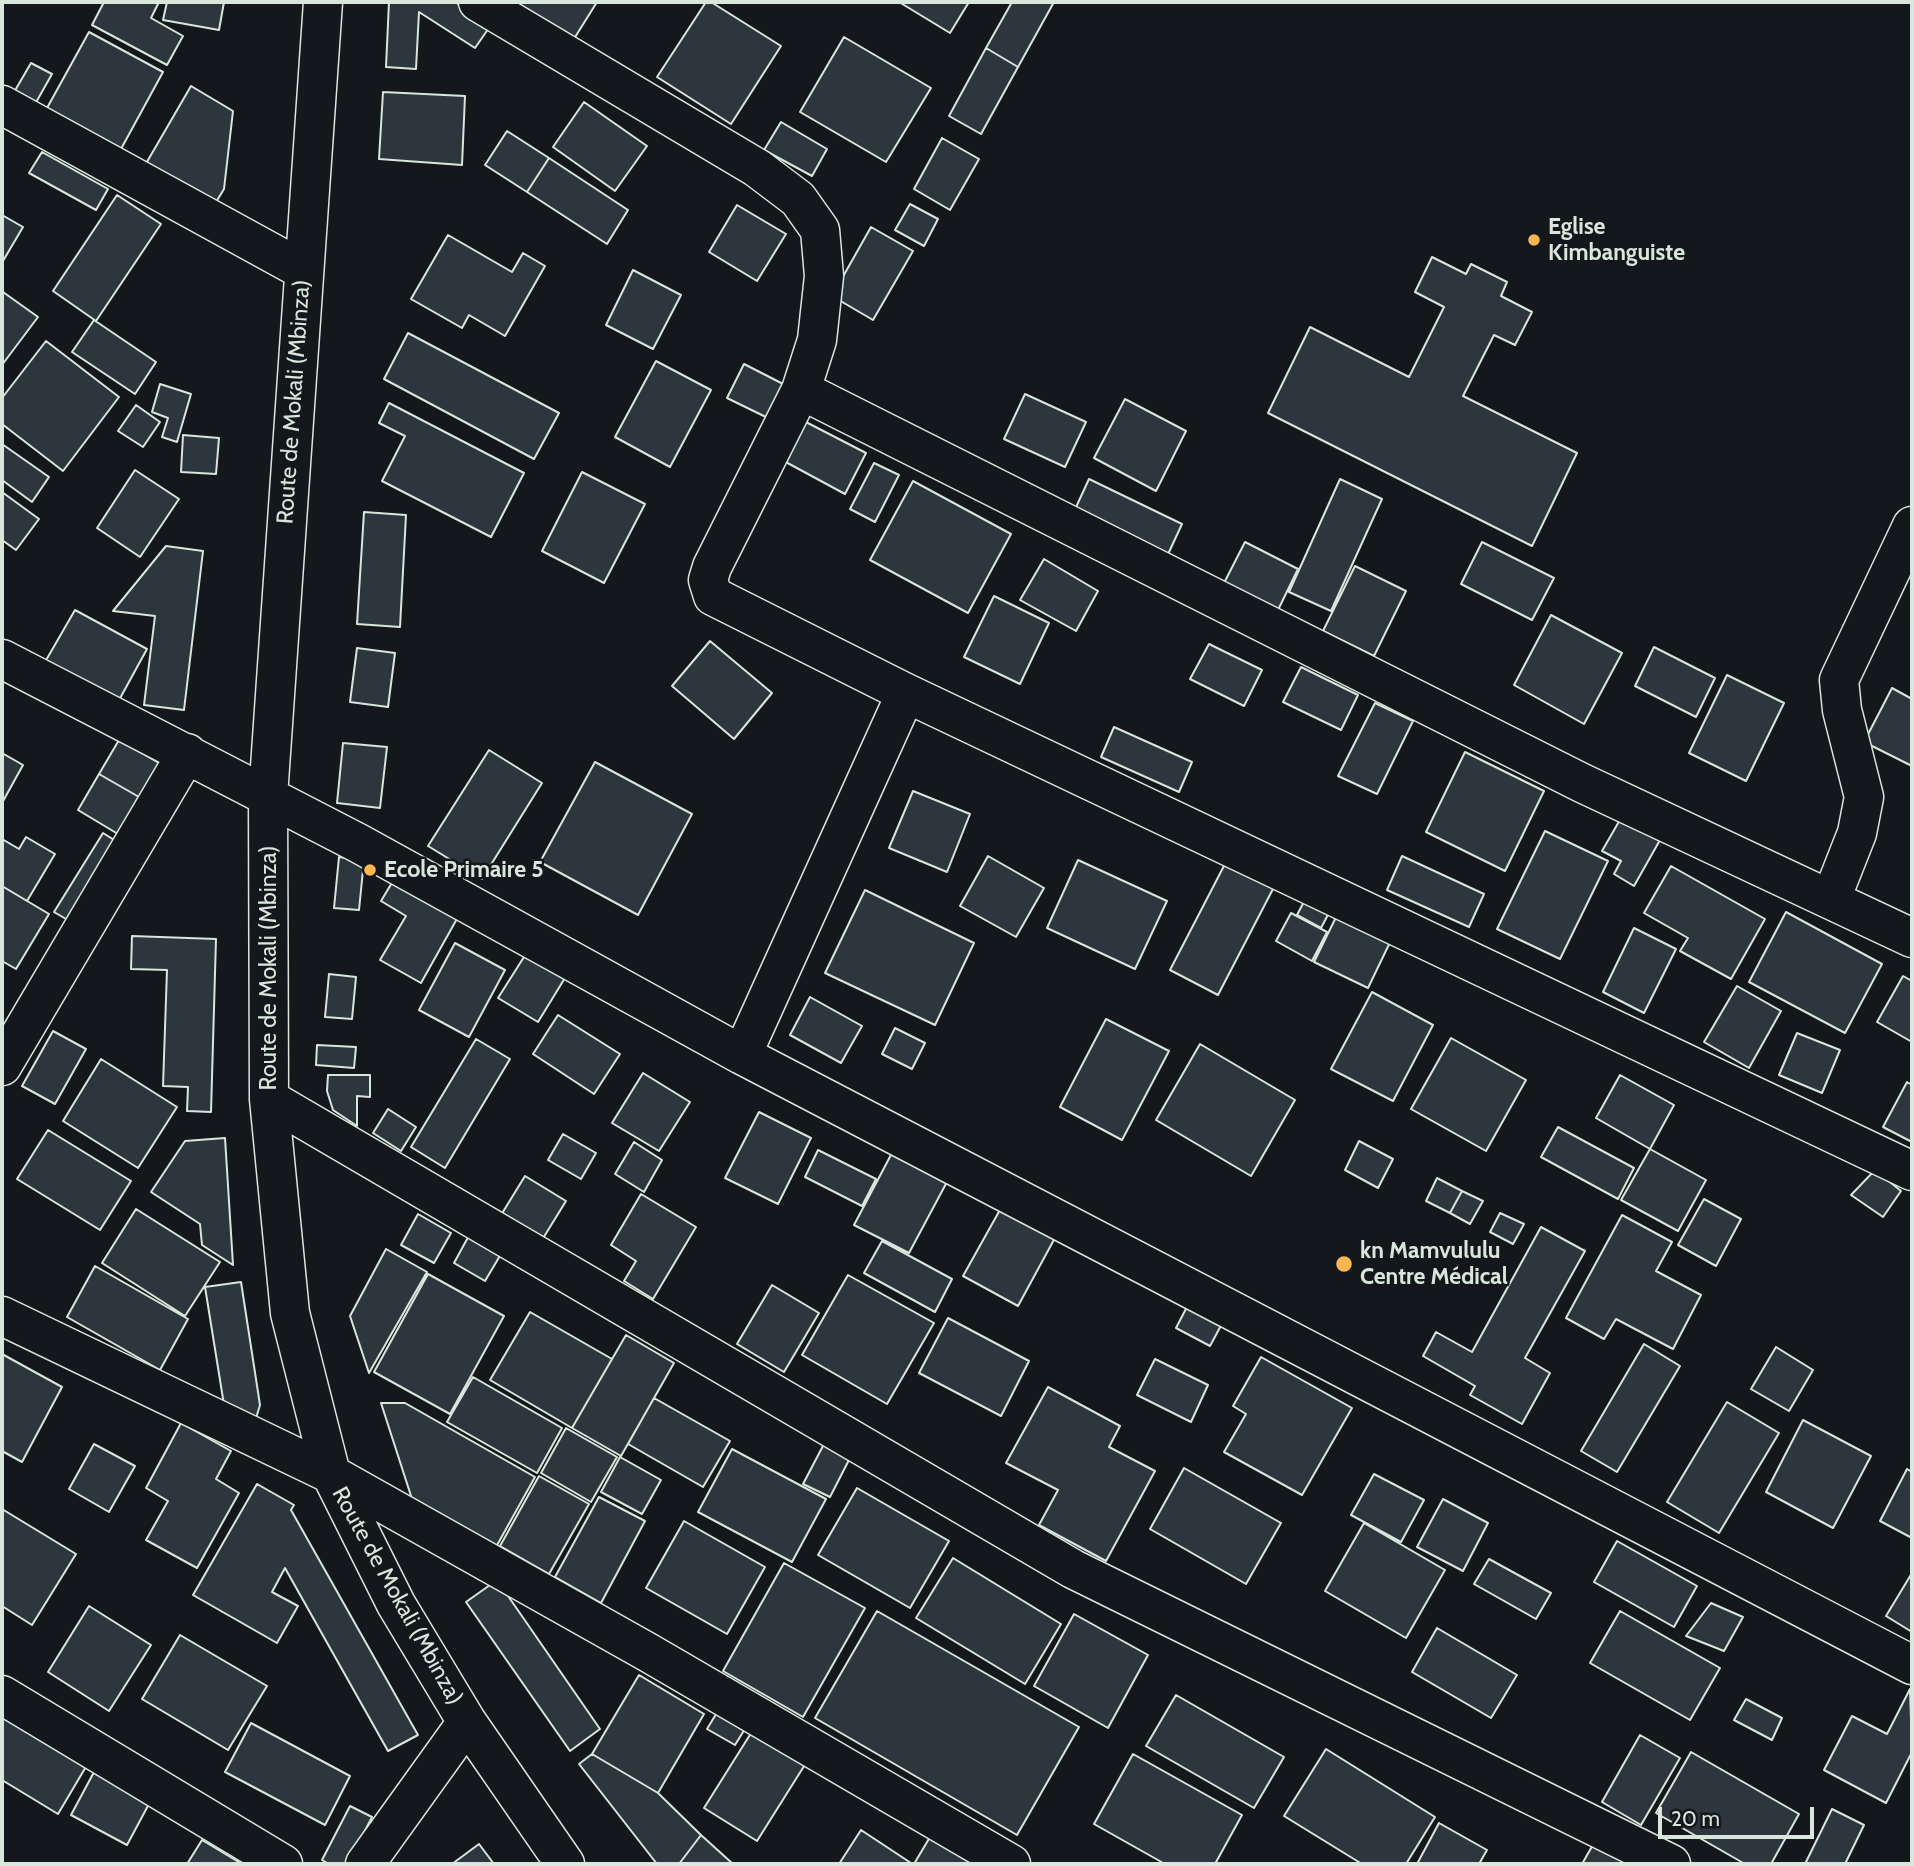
<!DOCTYPE html>
<html>
<head>
<meta charset="utf-8">
<style>
  body { margin:0 }
  #map { position:relative; width:1914px; height:1866px; overflow:hidden; background:#14181c; font-family:Cabin,sans-serif }
  canvas { display:block }
  .frame { position:absolute; inset:0; border:4px solid #d8e6dc; pointer-events:none }
  .scale { position:absolute; left:1658px; top:1807px; width:156px; height:32px; box-sizing:border-box; border:4px solid #d8e6dc; border-top:0; padding-left:9px; font-size:21px; line-height:24px; white-space:nowrap; color:#d8e6dc; -webkit-text-stroke:5px #14181c; paint-order:stroke }
</style>
</head>
<body>
<div id="map">
<canvas width="1914" height="1866"></canvas>
<div class="frame"></div>
<div class="scale">20 m</div>
</div>
<script>
const g = document.querySelector('canvas').getContext('2d');
g.lineJoin = 'round';
function paint(path, color) { g.fillStyle = color; g.fill(path, 'evenodd'); }
const shape = rows => new Path2D(rows.map(r => 'M' + r).join(''));
function stroke(path, color, width, dash) { g.strokeStyle = color; g.lineWidth = width; g.lineCap = dash ? 'butt' : 'round'; g.setLineDash(dash || []); g.stroke(path); }
function drawText(font, color, halo, rows, align = 'center') {
  g.font = font + ' Cabin,sans-serif'; g.lineWidth = 5; g.setLineDash([]); g.textBaseline = 'middle'; g.strokeStyle = halo; g.fillStyle = color; for (const [text, x, y, turn = 0] of rows) {
    g.save(); g.translate(x, y); g.rotate((+turn || 0) * Math.PI / 180); g.textAlign = isNaN(turn) ? turn : align; if (halo) g.strokeText(text, 0, 0); g.fillText(text, 0, 0); g.restore();
  }
}
const building = shape([
  [104,2,159,2,151,18,183,36,167,65,92,25,104,2],
  [167,2,224,2,219,30,163,20,167,2],
  [389,2,455,2,491,25,475,48,419,12,416,69,386,67,389,2],
  [508,2,597,2,572,42,508,2],
  [706,2,711,2,781,46,731,124,657,77,706,2],
  [899,2,969,2,950,33,899,2],
  [1012,2,1054,2,1018,67,986,48,1012,2],
  [89,32,163,72,121,149,47,108,89,32],
  [844,37,931,88,886,162,800,112,844,37],
  [986,48,1018,67,981,134,949,116,986,48],
  [31,63,52,74,34,106,13,94,31,63],
  [191,86,233,111,224,189,213,207,144,167,191,86],
  [383,92,465,96,462,165,379,159,383,92],
  [584,102,647,146,615,191,553,147,584,102],
  [781,122,827,149,812,176,764,150,781,122],
  [507,131,549,158,527,192,485,165,507,131],
  [942,138,979,159,950,210,914,189,942,138],
  [42,152,108,189,96,210,29,173,42,152],
  [549,158,628,210,607,244,527,192,549,158],
  [117,195,161,224,96,321,53,291,117,195],
  [910,204,938,219,924,246,895,230,910,204],
  [737,205,786,234,757,281,709,252,737,205],
  [2,215,23,227,3,261,2,260,2,215],
  [871,227,913,251,873,320,832,296,871,227],
  [448,235,512,272,523,253,545,266,505,336,469,315,462,328,411,299,448,235],
  [1432,257,1466,274,1471,264,1507,282,1501,296,1532,312,1515,345,1494,335,1463,396,1577,453,1532,546,1268,413,1310,327,1409,377,1444,307,1415,292,1432,257],
  [633,270,681,295,653,349,606,325,633,270],
  [3,292,38,317,2,365,2,294,3,292],
  [94,320,156,362,135,394,72,352,94,320],
  [408,333,559,413,534,459,384,379,408,333],
  [46,341,119,397,63,471,2,424,2,398,46,341],
  [656,361,711,390,670,467,615,437,656,361],
  [744,364,789,387,772,420,727,398,744,364],
  [160,384,191,394,177,442,162,437,168,418,152,412,160,384],
  [1025,394,1086,422,1065,467,1004,439,1025,394],
  [1125,399,1186,431,1156,491,1094,458,1125,399],
  [389,403,524,473,491,537,382,481,405,436,379,423,389,403],
  [136,405,160,422,143,447,118,431,136,405],
  [802,420,866,453,845,494,782,460,802,420],
  [183,435,219,438,216,474,181,472,183,435],
  [2,444,49,477,32,502,2,480,2,444],
  [874,463,899,475,875,522,850,509,874,463],
  [135,470,179,499,140,557,97,528,135,470],
  [582,472,645,504,604,583,542,551,582,472],
  [1089,479,1182,524,1164,563,1071,518,1089,479],
  [1340,479,1382,499,1331,611,1289,592,1340,479],
  [913,481,1011,534,968,613,870,560,913,481],
  [2,492,39,519,16,550,2,540,2,492],
  [364,512,406,515,400,627,357,624,364,512],
  [1245,542,1298,569,1277,612,1223,585,1245,542],
  [1482,542,1554,578,1532,620,1461,584,1482,542],
  [166,546,203,551,184,710,144,705,155,616,113,611,166,546],
  [1044,559,1098,591,1076,631,1020,600,1044,559],
  [1355,566,1406,591,1374,656,1323,631,1355,566],
  [994,596,1049,623,1020,684,964,657,994,596],
  [75,610,147,649,118,702,45,662,75,610],
  [1551,615,1622,653,1584,724,1514,685,1551,615],
  [710,641,772,693,734,739,672,686,710,641],
  [1209,644,1262,670,1244,706,1190,679,1209,644],
  [1654,647,1715,678,1696,717,1635,686,1654,647],
  [357,648,395,653,388,707,350,702,357,648],
  [1301,667,1358,695,1341,730,1283,702,1301,667],
  [1727,675,1784,703,1746,781,1689,753,1727,675],
  [1892,688,1912,699,1912,766,1864,742,1892,688],
  [1375,703,1413,721,1377,794,1338,776,1375,703],
  [1114,727,1192,762,1179,792,1101,757,1114,727],
  [119,740,159,763,139,797,99,774,119,740],
  [343,743,387,747,380,808,337,803,343,743],
  [489,750,542,783,482,879,428,846,489,750],
  [1465,752,1544,791,1505,871,1426,832,1465,752],
  [2,753,23,765,2,803,2,753],
  [595,762,692,814,638,915,540,862,595,762],
  [99,774,139,797,118,834,78,810,99,774],
  [913,791,970,814,947,872,889,848,913,791],
  [1621,818,1660,840,1634,886,1614,874,1621,861,1602,851,1621,818],
  [1545,831,1608,861,1560,959,1497,929,1545,831],
  [103,833,127,848,78,926,54,912,103,833],
  [26,837,55,854,27,901,2,886,2,839,19,849,26,837],
  [988,856,1044,888,1016,937,960,906,988,856],
  [1402,856,1484,894,1469,927,1387,890,1402,856],
  [339,857,364,860,359,910,334,908,339,857],
  [1078,860,1167,901,1135,969,1047,928,1078,860],
  [1226,862,1274,887,1218,995,1170,970,1226,862],
  [1671,866,1765,919,1731,979,1680,951,1688,938,1644,913,1671,866],
  [393,881,458,917,421,983,380,960,406,916,381,901,393,881],
  [2,886,49,914,16,969,2,961,2,886],
  [865,890,974,943,935,1025,825,973,865,890],
  [1307,896,1331,909,1321,928,1297,915,1307,896],
  [1340,909,1394,934,1368,988,1314,962,1340,909],
  [1786,912,1882,964,1845,1033,1749,982,1786,912],
  [1291,913,1327,932,1312,961,1276,941,1291,913],
  [1634,928,1676,949,1644,1013,1603,992,1634,928],
  [132,936,216,939,211,1112,187,1111,188,1087,163,1086,167,970,131,969,132,936],
  [455,943,505,970,469,1037,419,1010,455,943],
  [529,949,568,973,538,1022,498,998,529,949],
  [329,974,356,977,352,1019,325,1017,329,974],
  [1903,976,1912,981,1912,1042,1877,1022,1903,976],
  [1737,986,1781,1011,1749,1068,1704,1042,1737,986],
  [1372,992,1433,1025,1393,1101,1331,1069,1372,992],
  [810,997,862,1026,841,1063,790,1035,810,997],
  [558,1015,620,1054,594,1094,533,1054,558,1015],
  [1106,1019,1169,1051,1122,1140,1060,1107,1106,1019],
  [895,1028,925,1043,912,1069,882,1054,895,1028],
  [53,1031,86,1049,55,1104,22,1086,53,1031],
  [1797,1033,1840,1050,1822,1093,1779,1075,1797,1033],
  [1451,1038,1526,1080,1486,1151,1411,1109,1451,1038],
  [476,1039,510,1059,445,1168,411,1147,476,1039],
  [1200,1044,1295,1100,1251,1176,1156,1120,1200,1044],
  [317,1045,356,1047,354,1068,316,1065,317,1045],
  [101,1059,177,1107,138,1168,63,1121,101,1059],
  [643,1073,690,1102,659,1151,612,1123,643,1073],
  [328,1075,370,1075,370,1097,357,1096,357,1126,333,1110,327,1091,328,1075],
  [1620,1075,1674,1105,1650,1149,1596,1118,1620,1075],
  [1907,1082,1912,1085,1912,1142,1883,1127,1907,1082],
  [388,1109,416,1127,401,1151,373,1133,388,1109],
  [759,1112,811,1138,778,1204,725,1178,759,1112],
  [1558,1127,1634,1168,1618,1199,1541,1157,1558,1127],
  [48,1130,131,1181,100,1230,17,1179,48,1130],
  [563,1134,596,1153,581,1179,548,1160,563,1134],
  [225,1138,233,1265,202,1245,200,1224,151,1192,185,1141,225,1138],
  [1359,1141,1393,1159,1378,1188,1345,1170,1359,1141],
  [634,1142,662,1160,644,1192,615,1174,634,1142],
  [1650,1149,1706,1180,1678,1231,1621,1200,1650,1149],
  [818,1150,876,1179,862,1206,805,1177,818,1150],
  [893,1151,948,1180,909,1253,854,1225,893,1151],
  [1875,1170,1901,1191,1883,1217,1851,1195,1875,1170],
  [525,1176,566,1201,542,1240,501,1215,525,1176],
  [1437,1178,1462,1191,1450,1213,1426,1201,1437,1178],
  [1462,1191,1483,1201,1470,1224,1450,1213,1462,1191],
  [641,1194,696,1227,653,1299,624,1281,636,1261,611,1245,641,1194],
  [1704,1199,1741,1219,1716,1266,1678,1245,1704,1199],
  [1001,1208,1056,1236,1018,1306,963,1276,1001,1208],
  [136,1209,220,1262,185,1316,102,1263,136,1209],
  [1500,1213,1524,1224,1513,1244,1490,1232,1500,1213],
  [418,1214,451,1233,434,1263,401,1245,418,1214],
  [1622,1215,1672,1242,1656,1271,1701,1295,1673,1349,1616,1319,1604,1339,1566,1318,1622,1215],
  [1541,1227,1585,1251,1525,1358,1550,1373,1522,1424,1470,1395,1475,1386,1423,1356,1436,1332,1472,1352,1541,1227],
  [472,1230,504,1249,485,1281,454,1263,472,1230],
  [882,1241,952,1279,935,1312,864,1273,882,1241],
  [386,1249,427,1272,369,1373,350,1316,386,1249],
  [95,1266,188,1319,160,1370,67,1317,95,1266],
  [428,1274,504,1316,450,1414,374,1372,428,1274],
  [848,1275,934,1323,887,1404,802,1355,848,1275],
  [241,1282,260,1405,253,1428,225,1411,205,1287,241,1282],
  [772,1285,819,1313,784,1372,737,1344,772,1285],
  [1190,1301,1224,1320,1210,1346,1176,1328,1190,1301],
  [530,1312,612,1359,572,1428,490,1380,530,1312],
  [948,1318,1029,1361,1001,1416,919,1373,948,1318],
  [626,1335,674,1363,621,1456,572,1428,626,1335],
  [1644,1344,1680,1366,1617,1472,1581,1451,1644,1344],
  [1776,1347,1813,1370,1789,1411,1751,1389,1776,1347],
  [2,1354,62,1387,22,1462,2,1451,2,1354],
  [1261,1357,1352,1408,1302,1495,1224,1452,1246,1414,1233,1406,1261,1357],
  [1155,1359,1208,1385,1191,1422,1137,1395,1155,1359],
  [473,1377,562,1428,537,1473,447,1422,473,1377],
  [1048,1387,1120,1426,1109,1447,1155,1471,1106,1561,1039,1525,1058,1490,1006,1463,1048,1387],
  [654,1398,730,1441,703,1487,628,1444,654,1398],
  [1727,1402,1779,1433,1719,1533,1667,1502,1727,1402],
  [381,1403,405,1403,535,1477,496,1547,412,1499,381,1403],
  [1803,1420,1871,1456,1833,1528,1766,1492,1803,1420],
  [181,1423,231,1451,216,1479,239,1493,197,1568,146,1540,168,1501,146,1488,181,1423],
  [566,1428,617,1457,591,1502,541,1473,566,1428],
  [94,1444,135,1466,109,1512,69,1489,94,1444],
  [824,1444,850,1458,830,1497,803,1484,824,1444],
  [732,1449,826,1499,792,1562,698,1512,732,1449],
  [620,1457,661,1480,642,1514,601,1492,620,1457],
  [1184,1468,1281,1523,1246,1584,1150,1529,1184,1468],
  [1907,1469,1912,1472,1912,1538,1880,1521,1907,1469],
  [1374,1474,1424,1500,1401,1542,1351,1515,1374,1474],
  [539,1476,589,1504,549,1574,500,1546,539,1476],
  [257,1484,294,1505,291,1510,418,1735,388,1751,285,1568,272,1592,298,1606,277,1643,193,1595,257,1484],
  [857,1488,949,1541,910,1608,818,1555,857,1488],
  [599,1497,645,1521,601,1603,555,1577,599,1497],
  [1443,1499,1488,1523,1463,1571,1417,1547,1443,1499],
  [2,1509,76,1554,32,1625,2,1606,2,1509],
  [684,1521,765,1567,727,1634,646,1588,684,1521],
  [1364,1523,1445,1570,1406,1638,1325,1591,1364,1523],
  [1617,1541,1697,1586,1674,1627,1594,1582,1617,1541],
  [953,1558,1061,1624,1025,1684,916,1618,953,1558],
  [1489,1559,1551,1593,1536,1619,1474,1584,1489,1559],
  [784,1563,865,1608,803,1717,723,1671,784,1563],
  [1912,1573,1912,1632,1886,1616,1912,1573],
  [497,1580,600,1729,570,1751,466,1602,497,1580],
  [1711,1603,1743,1617,1724,1651,1686,1636,1711,1603],
  [89,1606,151,1645,109,1711,48,1672,89,1606],
  [877,1611,1079,1727,1017,1835,815,1718,877,1611],
  [1620,1611,1720,1668,1690,1720,1590,1663,1620,1611],
  [1074,1614,1148,1655,1108,1728,1034,1686,1074,1614],
  [1437,1628,1517,1675,1491,1718,1412,1672,1437,1628],
  [180,1635,267,1686,228,1750,142,1699,180,1635],
  [639,1675,704,1714,658,1793,592,1754,639,1675],
  [1910,1689,1912,1752,1886,1803,1824,1770,1852,1716,1887,1734,1910,1689],
  [1176,1695,1284,1757,1254,1808,1146,1746,1176,1695],
  [1746,1699,1782,1718,1772,1740,1734,1720,1746,1699],
  [721,1706,748,1724,735,1745,707,1729,721,1706],
  [2,1713,87,1765,58,1814,2,1780,2,1713],
  [251,1723,350,1776,325,1825,225,1772,251,1723],
  [753,1730,806,1763,757,1841,704,1808,753,1730],
  [1640,1735,1680,1758,1641,1825,1602,1802,1640,1735],
  [1326,1749,1435,1817,1406,1864,1362,1864,1284,1816,1326,1749],
  [1691,1752,1799,1814,1771,1864,1745,1864,1656,1813,1691,1752],
  [592,1754,658,1793,701,1835,679,1864,657,1864,579,1764,592,1754],
  [1133,1754,1242,1815,1215,1864,1165,1864,1094,1824,1133,1754],
  [94,1772,150,1802,127,1845,71,1815,94,1772],
  [350,1806,372,1817,348,1864,329,1864,322,1860,350,1806],
  [1832,1809,1864,1825,1845,1864,1805,1864,1832,1809],
  [1439,1823,1487,1850,1479,1864,1417,1864,1439,1823],
  [861,1830,911,1863,911,1864,839,1864,861,1830],
  [701,1835,733,1864,679,1864,701,1835],
  [930,1837,974,1864,914,1864,930,1837],
  [202,1840,242,1864,187,1864,202,1840],
  [1594,1843,1631,1864,1582,1864,1594,1843],
  [479,1844,494,1864,452,1864,479,1844]
]);
const minor = shape([
  [323,2,268,796,269,1099,290,1313,331,1474,396,1604,467,1722,565,1864],
  [478,2,757,168,798,199,820,230,824,276,817,340,801,390,712,567,708,580,713,596,906,693,1912,1171],
  [2,105,303,270],
  [801,390,1582,783,1912,938],
  [2,659,358,843,742,1055,1912,1665],
  [1831,899,1857,833,1864,797,1842,710,1839,680,1912,526],
  [742,1055,906,693],
  [2,1066,187,753],
  [269,1099,1073,1569,1671,1864],
  [2,1316,331,1474,649,1653,1011,1864],
  [2,1695,283,1864],
  [365,1864,467,1722]
]);
const markers = [
  [1534,240,7,"#ffb74d"],
  [370,870,7,"#ffb74d"],
  [1344,1264,9,"#ffb74d"]
];
const poiNames = [
  ["Eglise",1548,227],
  ["Kimbanguiste",1548,253],
  ["Ecole Primaire 5",384,870],
  ["kn Mamvululu",1360,1251],
  ["Centre Médical",1360,1277]
];
const streetNames = [
  ["Route de Mokali (Mbinza)",294,402,-86],
  ["Route de Mokali (Mbinza)",269,968,-90],
  ["Route de Mokali (Mbinza)",397,1596,61]
];
paint(building, '#2c363c');
stroke(building, '#d8e6dc', 2);
stroke(minor, '#d8e6dc', 41);
stroke(minor, '#14181c', 38);
for (const [x, y, r, color] of markers) { const dot = new Path2D(); dot.arc(x, y, r, 0, 2 * Math.PI); g.fillStyle = color; g.fill(dot); stroke(dot, '#14181c', 2.5); }
drawText('bold 23px', '#d8e6dc', '#14181c', poiNames, 'left');
drawText('23px', '#d8e6dc', '#14181c', streetNames);
</script>
</body>
</html>
